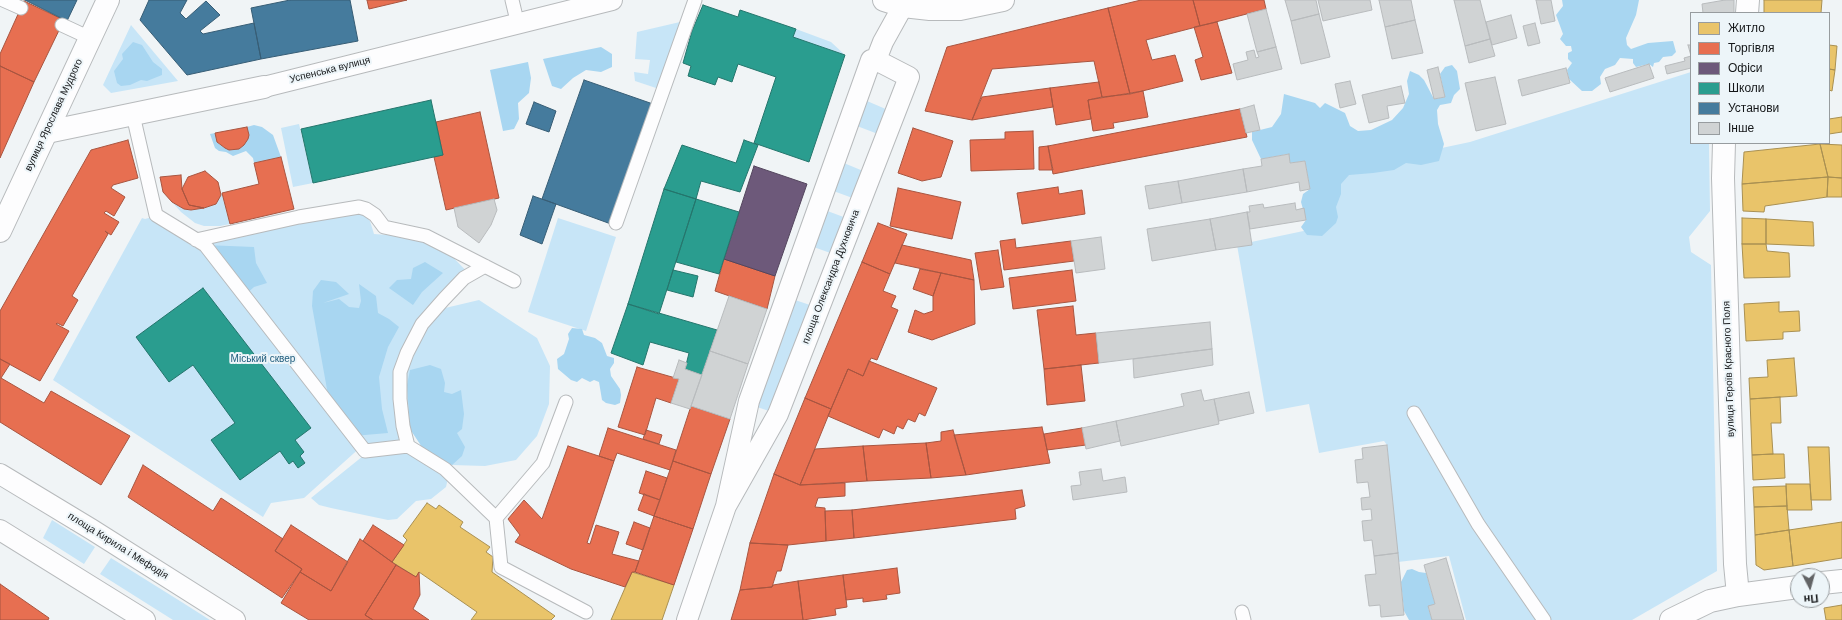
<!DOCTYPE html>
<html>
<head>
<meta charset="utf-8">
<style>
  body { margin:0 }
  #map { position:relative; width:1842px; height:620px; overflow:hidden; background:#f0f4f6; font-family:Helvetica,sans-serif }
  canvas { display:block }
  .legend { position:absolute; left:1690px; top:12px; width:140px; height:132px; box-sizing:border-box; background:#edf5f9; border:1px solid #979c9f; margin:0; padding:5px 7px; list-style:none; font-size:12px; color:#151719 }
  .legend li { display:flex; align-items:center; gap:8px; height:20px }
  .legend b { width:20px; border:1px solid #979c9f }
  .north { position:absolute; left:1790px; top:568px; width:40px; height:40px; box-sizing:border-box; background:#edf5f9; border:1px solid #979c9f; border-radius:50%; rotate:174deg; font-size:11px; font-weight:700; line-height:16px; text-align:center; color:#151719 }
  .north::after { content:''; display:block; margin:auto; width:14px; height:18px; background:#626466; clip-path:polygon(50% 0,100% 100%,50% 72%,0 100%) }
</style>
</head>
<body>
<div id="map">
<canvas width="1842" height="620"></canvas>
<ul class="legend">
<li><b style="height:11px;background:#e9c46a"></b>Житло</li>
<li><b style="height:11px;background:#e76f51"></b>Торгівля</li>
<li><b style="height:11px;background:#6d597a"></b>Офіси</li>
<li><b style="height:11px;background:#2a9d8f"></b>Школи</li>
<li><b style="height:11px;background:#457b9d"></b>Установи</li>
<li><b style="height:11px;background:#d0d3d4"></b>Інше</li>
</ul>
<div class="north">Пн</div>
</div>
<script>
const g = document.querySelector('canvas').getContext('2d');
g.lineJoin = 'round';
function paint(path, color) { g.fillStyle = color; g.fill(path, 'evenodd'); }
const shape = rows => new Path2D(rows.map(r => 'M' + r).join(''));
function stroke(path, color, width, dash) { g.strokeStyle = color; g.lineWidth = width; g.lineCap = dash ? 'butt' : 'round'; g.setLineDash(dash || []); g.stroke(path); }
function drawText(font, color, halo, rows, align = 'center') {
  g.font = font + ' Helvetica,sans-serif'; g.lineWidth = 4; g.setLineDash([]); g.textBaseline = 'middle'; g.strokeStyle = halo; g.fillStyle = color; for (const [text, x, y, turn = 0] of rows) {
    g.save(); g.translate(x, y); g.rotate((+turn || 0) * Math.PI / 180); g.textAlign = isNaN(turn) ? turn : align; if (halo) g.strokeText(text, 0, 0); g.fillText(text, 0, 0); g.restore();
  }
}
const green = shape([
  [680,22,679,37,659,89,635,81,634,72,648,74,650,60,635,59,637,32],
  [131,25,178,81,111,93,103,85],
  [796,29,831,42,845,55,793,37],
  [1691,72,1691,143,1709,143,1710,211,1689,237,1691,252,1711,265,1717,571,1632,620,1466,620,1449,556,1398,562,1387,445,1384,441,1319,453,1309,404,1266,412,1237,245,1332,225,1323,173,1470,142],
  [867,101,888,110,878,134,857,126],
  [299,124,313,183,293,187,281,128],
  [839,161,868,173,858,200,828,189],
  [222,193,230,224,220,226,204,226,195,223,181,212,172,202,184,209,191,210,204,208,216,204],
  [351,207,365,215,370,221,374,234,416,237,447,251,472,277,441,309,479,300,537,338,550,366,549,404,537,436,516,460,485,466,452,465,422,447,411,430,412,441,363,445,304,498,271,503,263,517,53,380,142,218,145,219,156,216,196,240],
  [822,209,849,219,836,255,808,245],
  [558,218,616,237,586,331,528,312],
  [786,297,819,308,778,414,748,404],
  [403,452,411,453,448,478,446,487,431,499,416,501,397,519,388,520,331,508,319,505,311,498,363,456],
  [52,520,95,547,84,564,43,538],
  [111,558,180,601,210,620,173,620,100,574]
]);
const forest = shape([
  [1562,0,1639,0,1636,15,1626,38,1627,45,1631,49,1648,43,1673,41,1676,52,1672,56,1663,57,1659,62,1654,63,1653,67,1649,64,1636,67,1633,63,1633,59,1620,58,1615,65,1605,69,1600,77,1601,84,1592,91,1582,91,1569,79,1567,70,1572,63,1568,59,1568,53,1572,51,1571,46,1566,46,1560,39,1563,34,1556,15,1563,6],
  [133,42,142,45,153,62,162,69,162,75,147,81,141,80,130,85,121,86,117,83,114,71,123,59,122,54],
  [601,47,612,54,612,67,601,72,586,70,573,78,561,89,552,86,543,59],
  [528,62,531,78,529,93,518,103,519,119,514,129,503,131,490,70],
  [1452,65,1457,71,1460,89,1454,95,1451,103,1440,105,1437,110,1438,124,1444,144,1439,161,1421,165,1406,163,1394,170,1373,173,1349,175,1341,184,1341,194,1336,207,1338,217,1336,223,1322,236,1307,235,1301,227,1306,220,1301,202,1303,194,1310,189,1305,161,1290,163,1288,154,1261,159,1252,140,1252,132,1272,127,1281,114,1284,94,1315,103,1320,108,1325,103,1345,113,1350,126,1358,131,1371,130,1392,120,1403,108,1409,94,1407,81,1410,71,1419,75,1424,80,1434,99,1445,97,1440,74,1445,67],
  [254,125,262,127,273,135,281,157,254,163,253,158,246,151,233,156,226,152,219,151,215,148,210,134,215,133,219,144,225,148,234,150,244,145,249,135,247,127],
  [205,245,254,247,256,263,267,283,254,287,244,296],
  [425,262,443,273,422,292,413,305,389,288,397,280,411,279,413,268],
  [321,280,336,282,349,294,323,303,339,299,349,307,359,308,361,301,359,284,376,296,378,313,389,319,399,327,388,347,379,377,382,409,388,433,353,436,330,406,312,306,313,291],
  [572,328,582,329,584,335,595,338,602,343,607,356,614,358,614,363,610,369,611,376,620,389,621,395,620,403,615,405,606,403,602,400,599,382,594,380,590,382,582,378,577,382,571,380,558,369,557,359,564,354,569,339,568,334],
  [430,365,441,369,445,383,444,392,452,394,461,390,464,414,462,429,457,433,465,447,462,456,452,465,422,447,410,429,407,385,410,370],
  [1412,569,1419,572,1426,573,1435,604,1428,607,1432,620,1409,620,1404,611,1401,582,1407,570]
]);
const homes = shape([
  [1764,0,1822,0,1821,13,1764,13,1764,0],
  [1829,45,1837,46,1835,70,1829,69,1829,45],
  [1829,69,1835,70,1832,91,1829,90,1829,69],
  [1842,117,1842,132,1829,134,1829,119,1842,117],
  [1820,144,1828,177,1742,184,1744,152,1820,144],
  [1820,144,1842,145,1842,178,1828,177,1820,144],
  [1828,177,1827,197,1765,206,1764,212,1743,211,1742,184,1828,177],
  [1828,177,1842,178,1842,197,1827,197,1828,177],
  [1742,218,1766,219,1766,244,1742,244,1742,218],
  [1766,219,1813,222,1814,246,1766,244,1766,219],
  [1742,244,1766,244,1767,251,1789,253,1790,277,1744,278,1742,244],
  [1779,302,1779,312,1799,311,1800,331,1783,332,1783,339,1746,341,1744,304,1779,302],
  [1794,358,1797,396,1750,399,1749,378,1768,377,1767,360,1794,358],
  [1780,397,1781,423,1771,423,1773,454,1752,455,1750,399,1780,397],
  [1808,447,1829,447,1831,500,1811,500,1808,447],
  [1773,454,1784,454,1785,478,1753,480,1752,455,1773,454],
  [1786,484,1810,484,1812,510,1787,510,1786,484],
  [1786,486,1787,506,1754,507,1753,487,1786,486],
  [427,503,436,509,439,505,463,522,460,527,490,547,486,552,493,557,492,572,555,616,551,620,471,620,477,612,419,572,416,577,392,562,407,540,403,536,427,503],
  [1787,506,1789,530,1755,535,1754,507,1787,506],
  [1842,522,1842,558,1793,566,1789,530,1842,522],
  [1789,530,1793,566,1764,570,1756,565,1755,535,1789,530],
  [632,572,674,585,662,620,611,620,632,572],
  [1842,605,1842,620,1826,620,1824,608,1842,605]
]);
const shops = shape([
  [367,0,407,0,369,9,367,0],
  [1141,0,1193,0,1200,26,1146,40,1152,60,1175,55,1183,81,1130,94,1108,8,1141,0],
  [1193,0,1264,0,1266,9,1200,26,1193,0],
  [24,1,64,20,34,82,0,66,0,54,24,1],
  [1108,8,1130,94,1102,97,1094,61,992,69,972,120,925,111,947,47,1108,8],
  [1217,22,1232,73,1201,80,1195,60,1203,57,1194,27,1217,22],
  [0,66,34,82,0,158,0,66],
  [1099,82,1102,97,1088,100,1091,119,1056,125,1050,88,1099,82],
  [1050,88,1053,107,972,120,982,97,1050,88],
  [1143,91,1148,117,1113,123,1114,128,1093,131,1088,100,1143,91],
  [1240,109,1247,137,1053,174,1048,146,1240,109],
  [480,112,499,198,446,210,434,157,443,155,436,122,480,112],
  [247,127,249,135,248,139,244,145,239,149,229,150,225,148,217,142,215,133,247,127],
  [913,128,953,141,941,177,922,181,898,173,913,128],
  [1033,131,1034,169,971,171,970,140,1005,139,1005,132,1033,131],
  [128,140,138,178,113,185,111,188,125,197,114,216,106,211,104,213,119,222,111,235,105,231,108,234,72,296,78,300,63,326,57,323,56,324,69,331,40,381,0,359,0,311,91,150,128,140],
  [1048,146,1053,170,1039,170,1039,147,1048,146],
  [281,157,294,209,230,224,222,193,259,184,254,163,281,157],
  [205,171,218,182,221,195,216,204,204,208,189,205,182,189,188,177,205,171],
  [181,175,182,189,189,205,204,208,191,210,184,209,172,202,163,192,160,177,181,175],
  [1058,187,1059,194,1082,190,1085,214,1022,224,1017,193,1058,187],
  [898,188,961,202,952,239,890,226,898,188],
  [878,223,907,234,890,274,862,262,878,223],
  [1015,239,1016,248,1071,241,1074,261,1004,270,1000,241,1015,239],
  [902,245,971,260,974,280,895,263,902,245],
  [998,250,1004,287,981,290,975,253,998,250],
  [724,259,775,276,767,309,715,291,724,259],
  [862,262,890,274,883,291,896,296,891,307,898,310,877,360,871,358,863,376,848,369,831,409,805,398,862,262],
  [920,269,941,273,933,296,913,289,920,269],
  [1072,270,1076,301,1013,309,1009,278,1072,270],
  [941,273,974,280,975,324,932,340,908,332,915,310,924,314,933,311,933,296,941,273],
  [1073,306,1076,335,1096,333,1099,363,1044,369,1037,310,1073,306],
  [0,359,10,364,1,378,44,403,51,391,130,436,101,485,0,422,0,359],
  [869,361,937,388,925,416,919,413,915,422,908,419,903,429,897,426,894,434,883,429,879,438,828,416,848,369,863,376,869,361],
  [1081,365,1085,401,1047,405,1044,369,1081,365],
  [637,367,679,379,671,403,656,398,645,435,618,427,637,367],
  [805,398,831,409,800,485,774,474,805,398],
  [691,406,730,419,711,474,673,461,691,406],
  [1042,427,1050,463,966,475,954,435,1042,427],
  [608,428,676,450,670,470,617,453,614,461,599,456,608,428],
  [1082,428,1086,445,1047,450,1044,434,1082,428],
  [646,430,662,435,659,444,643,439,646,430],
  [953,430,966,475,931,478,926,443,941,441,941,432,953,430],
  [926,443,931,478,867,481,863,446,926,443],
  [568,446,614,461,587,543,590,544,596,525,619,532,612,554,639,561,635,572,632,572,625,587,571,569,515,542,520,535,508,519,524,500,542,519,568,446],
  [863,446,867,481,800,485,815,449,863,446],
  [673,461,711,474,693,529,654,516,673,461],
  [143,465,213,511,221,498,283,539,275,551,302,569,282,598,128,497,143,465],
  [646,471,667,478,660,500,639,493,646,471],
  [774,474,800,485,845,483,845,496,818,498,815,507,825,508,826,541,788,545,750,543,774,474],
  [1022,490,1025,506,1015,509,1016,519,854,538,852,510,1022,490],
  [644,494,660,500,654,516,638,510,644,494],
  [852,510,854,538,826,541,825,511,852,510],
  [654,516,693,529,674,585,635,572,654,516],
  [634,522,650,528,643,550,626,544,634,522],
  [291,525,348,562,331,591,300,572,302,569,275,551,291,525],
  [373,525,404,545,392,562,363,541,373,525],
  [360,539,396,565,365,615,373,620,309,620,281,603,300,572,331,591,360,539],
  [750,543,788,545,781,571,777,571,772,587,740,590,750,543],
  [396,565,416,577,419,572,420,595,413,609,429,620,373,620,365,615,396,565],
  [897,568,900,593,886,595,887,599,863,602,863,598,846,600,843,575,897,568],
  [843,575,847,607,835,609,836,615,803,620,798,581,843,575],
  [798,581,803,620,731,620,740,590,772,587,773,585,798,581],
  [0,584,49,618,48,620,0,620,0,584]
]);
const offices = shape([
  [754,166,807,184,775,276,724,259,754,166]
]);
const schools = shape([
  [703,5,738,17,740,10,796,29,793,37,845,55,809,162,754,143,776,77,738,64,732,82,718,77,715,85,688,76,691,66,683,63,692,31,703,5],
  [431,100,443,155,313,183,301,129,431,100],
  [744,140,758,145,740,192,701,181,696,199,664,189,682,145,736,163,744,140],
  [664,189,696,199,659,314,628,304,664,189],
  [696,199,739,212,719,274,676,262,696,199],
  [673,270,698,276,693,297,667,290,673,270],
  [203,288,311,428,295,440,304,452,300,456,305,463,298,468,293,461,289,464,280,451,240,480,211,440,235,423,193,365,169,382,136,337,203,288],
  [628,304,717,330,702,375,685,369,689,353,650,342,643,365,611,353,628,304]
]);
const public = shape([
  [25,0,77,0,67,21,25,0],
  [149,0,187,0,180,13,186,19,206,1,220,15,200,31,203,34,254,23,261,59,187,75,140,20,149,0],
  [290,0,350,0,358,41,261,59,251,8,290,0],
  [584,80,653,104,611,224,542,199,584,80],
  [534,102,556,111,549,132,526,124,534,102],
  [533,196,556,204,542,244,520,235,533,196]
]);
const building = shape([
  [1285,0,1316,0,1319,14,1291,21,1285,0],
  [1318,0,1370,0,1372,10,1323,21,1318,0],
  [1379,0,1411,0,1415,20,1385,27,1379,0],
  [1454,0,1480,0,1490,39,1465,46,1454,0],
  [1536,0,1551,0,1555,21,1541,24,1536,0],
  [1725,0,1734,0,1734,13,1703,13,1702,4,1725,0],
  [1266,9,1276,47,1257,52,1247,14,1266,9],
  [1319,14,1330,57,1301,64,1291,21,1319,14],
  [1511,15,1517,38,1492,45,1486,22,1511,15],
  [1415,20,1423,53,1392,59,1385,27,1415,20],
  [1535,23,1540,43,1528,46,1523,26,1535,23],
  [1490,39,1495,56,1469,63,1465,46,1490,39],
  [1688,45,1691,45,1691,68,1667,74,1665,66,1685,61,1684,58,1691,56,1688,45],
  [1276,47,1282,69,1237,80,1233,64,1248,60,1246,52,1254,50,1256,58,1259,57,1257,52,1276,47],
  [1649,64,1654,78,1610,92,1605,78,1649,64],
  [1438,67,1445,97,1434,99,1427,70,1438,67],
  [1566,68,1570,83,1522,96,1518,80,1566,68],
  [1495,77,1506,124,1476,131,1465,83,1495,77],
  [1350,81,1356,104,1340,108,1335,84,1350,81],
  [1401,86,1405,103,1387,106,1389,118,1369,123,1362,95,1401,86],
  [1254,105,1260,130,1246,133,1240,109,1254,105],
  [1289,154,1290,163,1305,161,1310,189,1300,191,1299,182,1247,192,1243,169,1262,166,1261,159,1289,154],
  [1243,169,1247,192,1182,203,1178,181,1243,169],
  [1178,181,1182,203,1149,209,1145,186,1178,181],
  [494,199,497,210,491,225,479,243,458,227,454,208,494,199],
  [1295,203,1296,210,1304,208,1306,220,1250,229,1247,212,1250,212,1249,206,1263,204,1264,208,1295,203],
  [1247,212,1252,245,1216,250,1210,219,1247,212],
  [1210,219,1216,250,1152,261,1147,229,1210,219],
  [1101,237,1105,269,1076,273,1071,241,1101,237],
  [729,296,767,309,748,364,710,351,729,296],
  [1210,322,1212,349,1099,363,1096,333,1210,322],
  [1212,349,1213,365,1134,378,1133,359,1212,349],
  [710,351,748,364,730,419,691,406,710,351],
  [679,360,687,363,685,369,702,375,690,409,671,403,679,379,673,378,679,360],
  [1201,390,1204,401,1214,399,1219,424,1121,446,1116,421,1184,406,1181,394,1201,390],
  [1249,392,1254,413,1219,421,1214,399,1249,392],
  [1116,421,1120,441,1086,449,1082,428,1116,421],
  [1387,445,1398,553,1374,556,1372,540,1364,541,1362,521,1372,520,1371,509,1362,510,1361,498,1370,497,1368,482,1357,483,1355,460,1363,459,1362,448,1387,445],
  [1101,469,1103,481,1125,477,1127,492,1073,500,1071,486,1081,485,1079,472,1101,469],
  [1398,553,1404,615,1381,617,1380,605,1369,606,1365,575,1376,574,1374,556,1398,553],
  [1446,558,1464,620,1432,620,1428,606,1435,604,1424,565,1446,558]
]);
const service = shape([
  [3,0,21,8],
  [512,0,518,25,524,23],
  [62,25,90,38],
  [133,115,156,215,205,245,365,451,408,446,445,469,496,518,543,463,566,402],
  [616,223,695,0],
  [196,240,299,217,359,207,366,209,375,215,384,227,426,236,514,281],
  [1414,413,1478,524,1544,620],
  [408,446,403,426,400,399,400,372,407,353,422,324,444,299,464,278,485,266],
  [496,518,501,567,586,612],
  [1242,612,1244,620]
]);
const pedestrian = shape([
  [871,60,876,60,909,77,778,414,726,506,749,401,871,60],
  [876,60,883,42,903,6],
  [264,87,612,0],
  [0,474,91,529,235,620],
  [0,530,145,620],
  [687,620,726,506]
]);
const minor = shape([
  [884,0,903,6],
  [47,132,264,87]
]);
const tertiary = shape([
  [902,0,903,6,930,9,960,9,1003,0],
  [1747,13,1748,0],
  [1724,143,1723,178,1735,564,1738,595],
  [0,231,108,0],
  [1822,583,1842,581],
  [1671,620,1710,601,1738,595,1798,587]
]);
const streetNames = [
  ["Успенська вулиця",330,70,-14],
  ["вулиця Ярослава Мудрого",54,115,-65],
  ["площа Олександра Духновича",831,277,-69],
  ["вулиця Героїв Красного Поля",1729,369,-92],
  ["площа Кирила і Мефодія",118,546,32]
];
const parkNames = [
  ["Міський сквер",263,359]
];
paint(green, '#c7e5f7');
paint(forest, '#a8d6f1');
paint(homes, '#e9c46a');
stroke(homes, '#a99052', 1);
paint(shops, '#e76f51');
stroke(shops, '#a85540', 1);
paint(offices, '#6d597a');
stroke(offices, '#53455d', 1);
paint(schools, '#2a9d8f');
stroke(schools, '#24756c', 1);
paint(public, '#457b9d');
stroke(public, '#375d75', 1);
paint(building, '#d0d3d4');
stroke(building, '#b8bbbd', 1);
stroke(service, '#b7babc', 15);
stroke(pedestrian, '#b7babc', 22);
stroke(minor, '#b7babc', 24);
stroke(tertiary, '#b7babc', 24);
stroke(service, '#fdfdfe', 13);
stroke(pedestrian, '#fdfdfe', 20);
stroke(minor, '#fdfdfe', 22);
stroke(tertiary, '#fdfdfe', 22);
drawText('10px', '#151719', '#edf5f9', streetNames);
drawText('10px', '#205d7d', '#edf5f9', parkNames);
</script>
</body>
</html>
